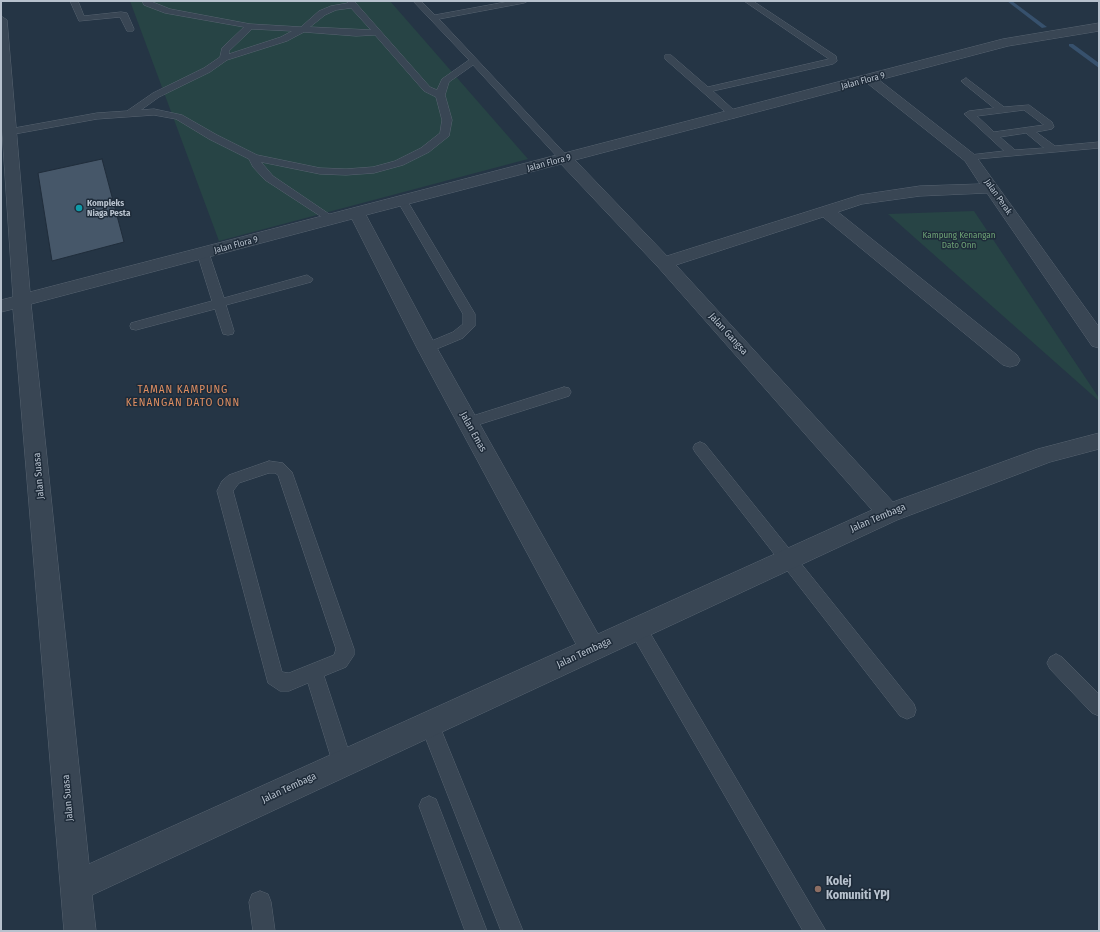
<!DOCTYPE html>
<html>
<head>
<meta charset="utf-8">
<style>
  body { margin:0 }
  #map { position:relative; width:1100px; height:932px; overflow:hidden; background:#253545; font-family:"Fira Sans Condensed",sans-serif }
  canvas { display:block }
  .frame { position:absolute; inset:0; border:2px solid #b7c1cd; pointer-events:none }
</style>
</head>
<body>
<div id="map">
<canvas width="1100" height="932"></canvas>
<div class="frame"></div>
</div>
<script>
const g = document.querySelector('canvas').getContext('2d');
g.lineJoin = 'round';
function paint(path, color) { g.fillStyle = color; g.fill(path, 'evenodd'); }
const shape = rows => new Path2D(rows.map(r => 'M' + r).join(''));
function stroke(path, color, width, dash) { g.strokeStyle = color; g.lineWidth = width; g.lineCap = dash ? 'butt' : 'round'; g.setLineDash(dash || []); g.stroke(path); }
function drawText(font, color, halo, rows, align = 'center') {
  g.font = font + ' "Fira Sans Condensed",sans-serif'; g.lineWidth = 3; g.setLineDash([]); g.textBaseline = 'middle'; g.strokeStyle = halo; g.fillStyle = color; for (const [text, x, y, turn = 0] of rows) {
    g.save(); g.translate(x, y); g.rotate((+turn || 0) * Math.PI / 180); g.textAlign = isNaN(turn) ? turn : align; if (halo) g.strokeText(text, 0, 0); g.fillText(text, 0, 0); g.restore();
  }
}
const green = shape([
  [130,1,390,1,528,159,219,241],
  [974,211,1099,398,1099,401,888,214]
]);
const stream = shape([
  [1007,1,1012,1,1047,27,1042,28,1007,1],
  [1069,44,1073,44,1099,63,1099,68,1069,46,1069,44]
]);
const building = shape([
  [102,159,124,242,52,261,38,173,102,159]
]);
const service = shape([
  [70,1,78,1,84,16,121,12,127,13,134,29,133,31,127,31,120,17,79,21,70,1],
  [142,1,150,1,170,9,250,24,301,27,319,11,331,6,348,3,346,1,354,1,430,87,437,90,442,79,469,60,413,1,421,1,435,15,511,1,528,1,524,3,439,19,570,159,565,162,561,161,473,65,449,82,445,95,452,120,449,136,429,152,403,165,374,173,346,175,320,174,261,162,273,176,335,218,337,220,331,223,265,180,253,167,249,159,209,139,176,119,154,115,97,119,9,135,5,134,4,132,9,129,97,113,127,111,153,93,204,68,220,57,222,48,244,27,165,13,144,5,142,1],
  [351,8,371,30,310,27,325,15,336,10,351,8],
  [252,29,292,31,281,37,229,54,229,51,252,29],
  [304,32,356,36,375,35,424,91,436,97,442,120,440,133,421,148,395,161,373,167,346,169,320,168,257,155,217,135,182,115,154,109,141,110,159,97,210,72,227,60,287,41,304,32],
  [744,1,753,1,836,56,837,61,833,64,713,91,737,113,739,115,734,118,731,117,665,59,665,55,671,55,708,87,829,59,744,1],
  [966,78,1004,107,1029,105,1052,122,1054,127,1052,129,1036,132,1055,146,1099,142,1099,148,966,160,965,158,966,156,970,155,1004,151,964,114,969,111,994,108,963,83,961,81,966,78],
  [1024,110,1044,125,994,132,977,116,1024,110],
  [1026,133,1044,148,1015,150,1000,137,1026,133],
  [403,199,408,202,475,314,475,326,463,338,427,353,422,351,420,348,422,345,453,332,463,324,463,314,398,202,403,199],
  [203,249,209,253,224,298,307,275,313,279,311,282,226,305,234,331,233,334,228,335,223,334,222,331,215,309,136,330,131,329,130,326,131,323,212,301,197,253,203,249],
  [564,387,569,388,571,392,569,396,468,428,463,427,461,423,463,419,564,387],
  [700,442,705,444,914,704,916,710,914,716,907,719,900,716,695,452,693,448,695,444,700,442],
  [269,461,283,463,292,472,354,649,354,655,346,667,324,676,353,764,350,771,343,774,336,771,333,764,308,683,289,691,280,691,268,683,217,491,222,481,229,475,269,461],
  [269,473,275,473,278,475,336,649,334,655,289,673,282,672,233,491,239,483,269,473],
  [637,619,643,621,826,931,803,931,631,633,628,627,631,621,637,619],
  [1056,654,1062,657,1099,694,1099,716,1092,713,1050,669,1047,663,1050,657,1056,654],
  [429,715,436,717,523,931,501,931,420,724,422,717,429,715],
  [429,796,436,799,487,931,465,931,419,806,422,799,429,796],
  [260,891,268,894,271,902,275,931,253,931,249,902,252,894,260,891]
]);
const minor = shape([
  [1,16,7,20,30,292,1003,39,1099,23,1099,31,1008,46,879,80,975,155,1099,327,1099,348,1092,346,987,193,920,196,862,204,838,212,1017,355,1020,360,1017,365,1010,367,1003,365,823,217,676,265,893,502,1038,449,1099,433,1099,449,1050,462,897,520,92,895,96,931,64,931,13,309,1,312,1,300,13,297,1,115,1,16],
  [867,83,965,161,980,184,920,186,860,195,667,256,575,160,867,83],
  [561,164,658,267,872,510,598,634,437,348,366,215,561,164],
  [352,219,417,348,576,644,89,864,31,304,352,219]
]);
const markers = [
  [79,208,4,"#0f9aa8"],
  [818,889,4,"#8d6e63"]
];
const farStreetnames = [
  ["Jalan Flora 9",863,81,-15],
  ["Jalan Flora 9",549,163,-15],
  ["Jalan Perak",998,197,55],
  ["Jalan Flora 9",236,245,-15]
];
const farPoinames = [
  ["Kompleks",87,203],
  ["Niaga Pesta",87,213]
];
const farParknames = [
  ["Kampung Kenangan",959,235],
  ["Dato Onn",959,245]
];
const streetNames = [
  ["Jalan Gangsa",728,334,48],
  ["Jalan Emas",473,432,61],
  ["Jalan Suasa",39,476,-95],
  ["Jalan Tembaga",878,518,-23],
  ["Jalan Tembaga",584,653,-25],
  ["Jalan Tembaga",289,788,-25],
  ["Jalan Suasa",68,798,-95]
];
const neighbourhoodNames = [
  ["TAMAN KAMPUNG",183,390],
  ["KENANGAN DATO ONN",183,403]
];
const nearPoinames = [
  ["Kolej",826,882],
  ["Komuniti YPJ",826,896]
];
paint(green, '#274445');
paint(stream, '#37516d');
paint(building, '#465769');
stroke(building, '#202d3b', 1);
stroke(service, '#586471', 1);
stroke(minor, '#586471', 1);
paint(service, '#394654');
paint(minor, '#394654');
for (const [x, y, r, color] of markers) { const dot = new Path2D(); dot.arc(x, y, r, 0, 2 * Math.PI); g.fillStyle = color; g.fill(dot); stroke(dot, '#1e2b39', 1.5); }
drawText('9px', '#b7c1cd', '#1e2b39', farStreetnames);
drawText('bold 9px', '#b7c1cd', '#1e2b39', farPoinames, 'left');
drawText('9px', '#6ca074', '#1e2b39', farParknames);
drawText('10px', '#b7c1cd', '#1e2b39', streetNames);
g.letterSpacing = '1px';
drawText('11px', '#df8e61', '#1e2b39', neighbourhoodNames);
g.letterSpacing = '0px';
drawText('bold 12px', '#b7c1cd', '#1e2b39', nearPoinames, 'left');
</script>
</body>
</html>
